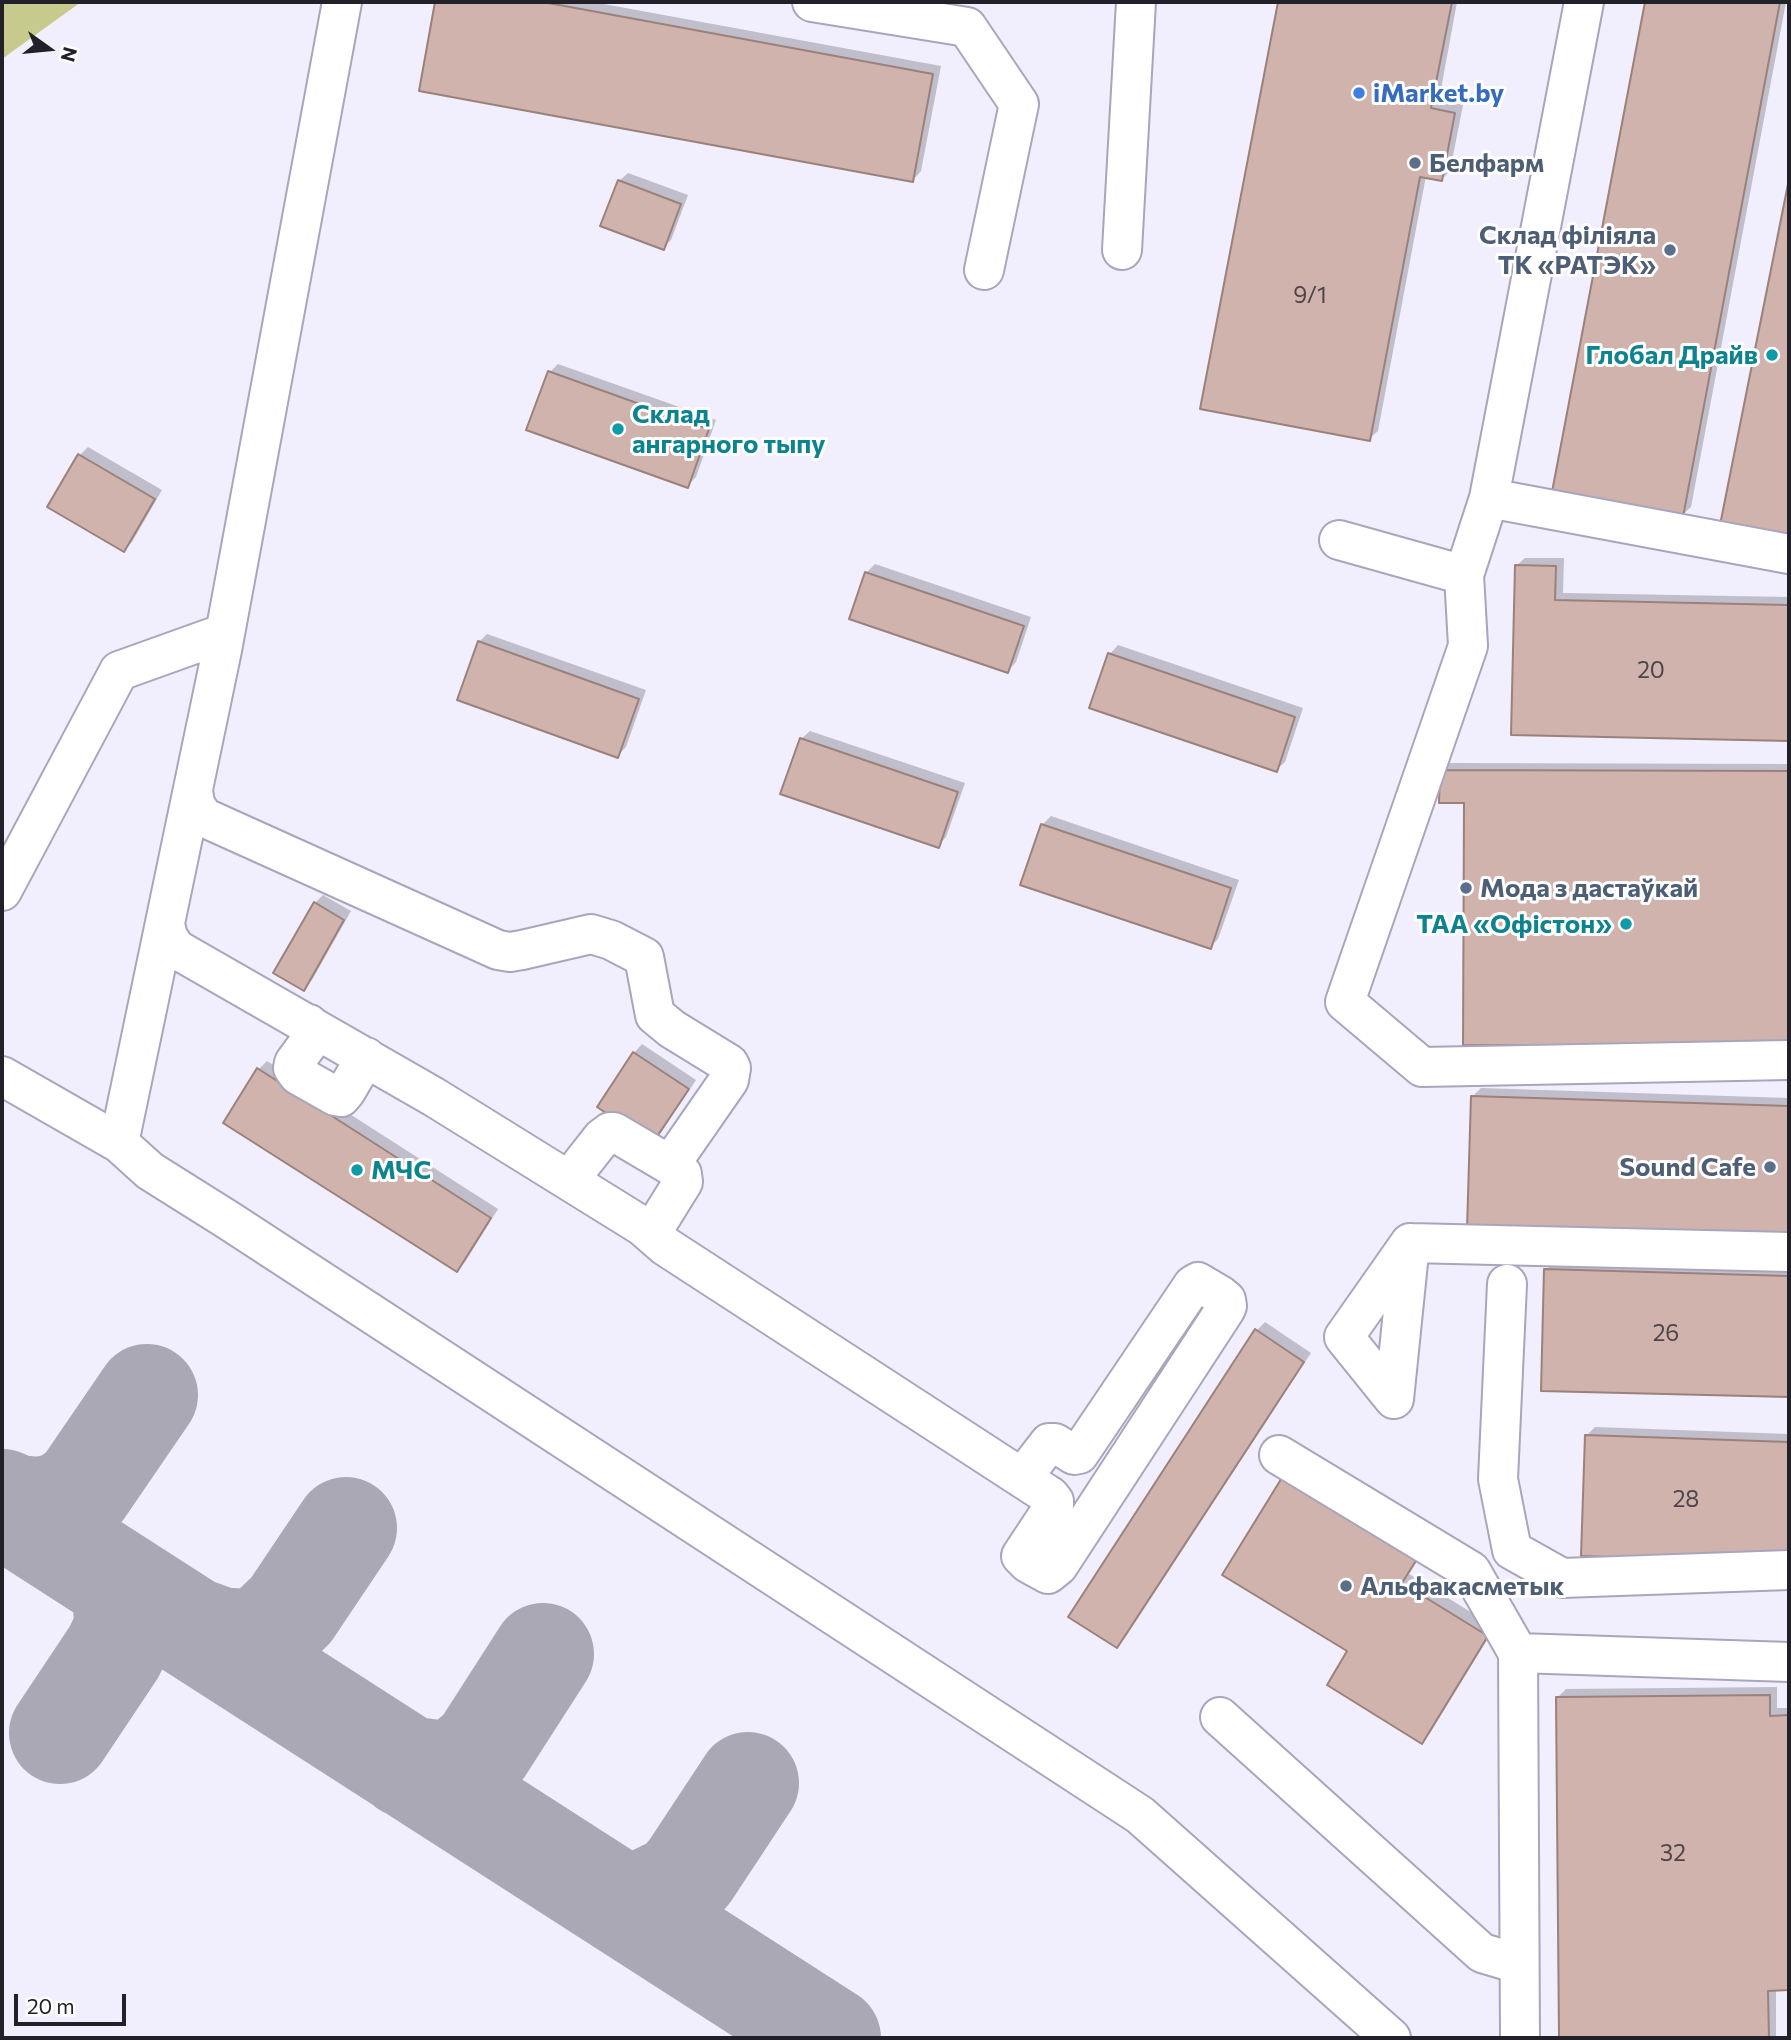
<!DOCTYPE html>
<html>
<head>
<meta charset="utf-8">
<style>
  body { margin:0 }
  #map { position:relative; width:1791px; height:2040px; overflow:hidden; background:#f1eefd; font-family:Commissioner,sans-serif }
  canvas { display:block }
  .frame { position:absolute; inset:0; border:4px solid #222029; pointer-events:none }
  .north { position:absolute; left:14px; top:14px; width:70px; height:70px; -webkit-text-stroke:5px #fefefe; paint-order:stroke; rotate:105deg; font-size:19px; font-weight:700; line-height:28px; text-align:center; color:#222029 }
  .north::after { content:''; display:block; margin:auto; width:24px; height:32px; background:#222029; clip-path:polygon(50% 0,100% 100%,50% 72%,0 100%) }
  .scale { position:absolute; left:14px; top:1994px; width:112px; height:32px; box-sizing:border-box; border:4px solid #222029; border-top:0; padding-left:9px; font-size:21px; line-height:24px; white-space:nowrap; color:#222029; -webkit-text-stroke:5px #fefefe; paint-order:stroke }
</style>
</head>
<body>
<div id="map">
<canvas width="1791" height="2040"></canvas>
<div class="frame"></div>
<div class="north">N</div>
<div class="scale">20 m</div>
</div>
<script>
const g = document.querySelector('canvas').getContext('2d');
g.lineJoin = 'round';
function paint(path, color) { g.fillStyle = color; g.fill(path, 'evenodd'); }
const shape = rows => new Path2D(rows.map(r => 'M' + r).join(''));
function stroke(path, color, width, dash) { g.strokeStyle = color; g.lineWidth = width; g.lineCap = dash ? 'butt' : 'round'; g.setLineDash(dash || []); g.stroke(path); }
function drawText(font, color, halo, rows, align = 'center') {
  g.font = font + ' Commissioner,sans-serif'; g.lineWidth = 6; g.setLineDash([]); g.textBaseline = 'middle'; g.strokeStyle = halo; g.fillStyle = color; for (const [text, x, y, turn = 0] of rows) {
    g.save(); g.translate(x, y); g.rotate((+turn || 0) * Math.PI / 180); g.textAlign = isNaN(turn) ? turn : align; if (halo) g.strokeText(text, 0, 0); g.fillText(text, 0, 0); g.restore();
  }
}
const green = shape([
  [2,2,81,2,2,59]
]);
const shadow = shape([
  [437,2,593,2,941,66,921,171,913,180,421,89],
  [1279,2,1457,2,1439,100,1463,105,1450,171,1442,179,1426,176,1378,431,1369,439,1203,408],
  [1646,2,1786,2,1691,507,1682,515,1554,491],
  [628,173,688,195,671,240,663,248,619,181],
  [1789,188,1789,542,1721,529],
  [558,364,716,420,696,477,687,486,550,372],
  [88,447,162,490,132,542,124,550,50,506,80,455],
  [1525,558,1564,558,1563,593,1789,597,1789,739,1513,733,1516,566],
  [875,564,1031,617,1016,662,1008,671,866,573],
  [487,634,646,690,626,747,617,756,479,642],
  [1118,645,1303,708,1285,762,1276,770,1110,654],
  [810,731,965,783,946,837,938,846,801,739],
  [1450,763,1789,764,1789,1044,1466,801,1441,771],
  [1051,816,1239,880,1218,939,1210,947,1022,883,1043,824],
  [323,895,351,911,312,980,304,988,315,903],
  [642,1044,696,1080,660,1134,652,1142,634,1053],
  [267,1061,498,1209,465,1262,457,1270,259,1069],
  [1481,1088,1789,1098,1789,1238,1473,1096],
  [1554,1262,1789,1268,1789,1395,1543,1389,1546,1270],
  [1265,1322,1311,1353,1125,1638,1117,1646,1256,1331],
  [1595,1427,1789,1434,1789,1562,1587,1435],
  [1424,1550,1409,1574,1495,1627,1430,1733,1422,1741,1350,1651,1225,1574],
  [1777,1687,1777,1708,1789,1708,1789,1988,1776,1989,1776,2038,1561,2038,1557,1698,1566,1689]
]);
const taxiway = shape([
  [2,1500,16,1506,42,1508,62,1503,82,1490,147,1395],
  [2,1506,830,2038],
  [192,1628,220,1638,248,1640,268,1632,291,1610,346,1528],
  [60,1733,114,1652,126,1627,123,1599,114,1578],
  [407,1767,437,1771,459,1768,482,1749,543,1654],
  [624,1905,651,1898,678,1885,690,1871,748,1783]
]);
const building = shape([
  [435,2,543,2,933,74,913,182,419,91,435,2],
  [1278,2,1452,2,1431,108,1455,113,1442,181,1420,177,1370,441,1200,409,1278,2],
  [1645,2,1780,2,1683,517,1552,492,1645,2],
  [1789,179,1789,544,1719,530,1789,179],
  [618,180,681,204,664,250,600,226,618,180],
  [548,371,709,429,688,488,526,430,548,371],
  [78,454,155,499,124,552,47,507,78,454],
  [1515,565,1556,566,1555,600,1789,605,1789,741,1511,735,1515,565],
  [865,572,1024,626,1008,673,849,619,865,572],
  [478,641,639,699,618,758,457,700,478,641],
  [1108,653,1295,717,1277,772,1089,708,1108,653],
  [800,738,958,792,939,848,780,794,800,738],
  [1440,770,1789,771,1789,1046,1463,1045,1464,803,1439,803,1440,770],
  [1041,824,1231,888,1211,949,1020,885,1041,824],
  [314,902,344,920,304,991,273,973,314,902],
  [633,1052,689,1089,652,1144,597,1107,633,1052],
  [257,1068,491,1218,457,1272,223,1123,257,1068],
  [1471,1096,1789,1106,1789,1239,1467,1229,1471,1096],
  [1544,1269,1789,1276,1789,1397,1541,1391,1544,1269],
  [1255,1329,1304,1362,1117,1648,1068,1617,1255,1329],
  [1585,1435,1789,1442,1789,1563,1581,1556,1585,1435],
  [1283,1476,1417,1559,1402,1583,1488,1636,1422,1744,1327,1685,1347,1651,1222,1575,1283,1476],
  [1770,1695,1770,1716,1789,1715,1789,1990,1768,1991,1769,2038,1559,2038,1556,1697,1770,1695]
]);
const minor = shape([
  [812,2,967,27,1019,104,984,270],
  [1584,2,1489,498,1464,575,1468,646,1345,1002,1422,1067,1789,1060],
  [1122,250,1136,2],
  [1489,498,1789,554],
  [1339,540,1464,575],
  [193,790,195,804,203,817,498,950,510,952,522,950,591,934,611,940,644,957,655,1015,672,1029,729,1064,731,1068,729,1080,670,1165],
  [2,891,119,671,225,633],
  [165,924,168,937,176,949,434,1097,642,1226,649,1229,657,1224,683,1182,682,1174,675,1168,614,1132,610,1132,602,1138,569,1180],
  [309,1024,314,1031,313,1037,294,1063,293,1068,298,1075,335,1096,341,1097,346,1091,366,1057],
  [2,1076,119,1143,150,1171,228,1220,1140,1815,1391,2038],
  [119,1143,222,650,342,2],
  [642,1226,665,1246,1042,1491,1050,1496,1054,1501,1054,1506,1021,1556,1028,1563,1048,1574,1058,1566,1225,1310,1227,1306,1226,1300,1220,1295,1198,1282,1193,1285,1079,1454,1074,1455,1055,1443,1049,1443,1022,1478],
  [1410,1243,1789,1252],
  [1410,1243,1394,1399,1344,1337,1410,1243],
  [1507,1284,1498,1479,1512,1550,1562,1578,1789,1570],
  [1279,1455,1471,1571,1518,1653,1520,2038],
  [1518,1653,1789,1662],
  [1220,1717,1482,1953,1519,1964]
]);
const markers = [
  [1359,93,7,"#3f7fe0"],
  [1415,163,7,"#5c6f8a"],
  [1670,250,7,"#5c6f8a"],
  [1772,355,7,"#0f9aa8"],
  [618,429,7,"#0f9aa8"],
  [1466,888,7,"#5c6f8a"],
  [1626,924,7,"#0f9aa8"],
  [1770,1167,7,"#5c6f8a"],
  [357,1170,7,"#0f9aa8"],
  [1346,1586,7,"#5c6f8a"]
];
const numberNames = [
  ["9/1",1310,295],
  ["20",1651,670],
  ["26",1666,1333],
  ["28",1686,1499],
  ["32",1673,1853]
];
const shopNames = [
  ["iMarket.by",1373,93]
];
const serviceNames = [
  ["Белфарм",1429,163],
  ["Склад філіяла",1656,235,"right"],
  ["ТК «РАТЭК»",1656,265,"right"],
  ["Мода з дастаўкай",1480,888],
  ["Sound Cafe",1756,1167,"right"],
  ["Альфакасметык",1360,1586]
];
const cultureNames = [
  ["Глобал Драйв",1758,355],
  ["Склад",632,414,"left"],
  ["ангарного тыпу",632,444,"left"],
  ["ТАА «Офістон»",1612,924],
  ["МЧС",371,1170,"left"]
];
paint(green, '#c6cb8d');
paint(shadow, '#0003');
stroke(taxiway, '#aaa8b4', 102);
paint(building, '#cfb3ac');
stroke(building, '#9b817b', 2);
stroke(minor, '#a9a5bc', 42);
stroke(minor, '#fff', 38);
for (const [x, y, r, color] of markers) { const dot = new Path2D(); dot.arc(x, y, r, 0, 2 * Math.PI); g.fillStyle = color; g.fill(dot); stroke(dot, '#fefefe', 2.5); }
drawText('23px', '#4d454a', null, numberNames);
drawText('bold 26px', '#366cbe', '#fefefe', shopNames, 'left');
drawText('bold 26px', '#4e5e75', '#fefefe', serviceNames, 'left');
drawText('bold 26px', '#0d838f', '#fefefe', cultureNames, 'right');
</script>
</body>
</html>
